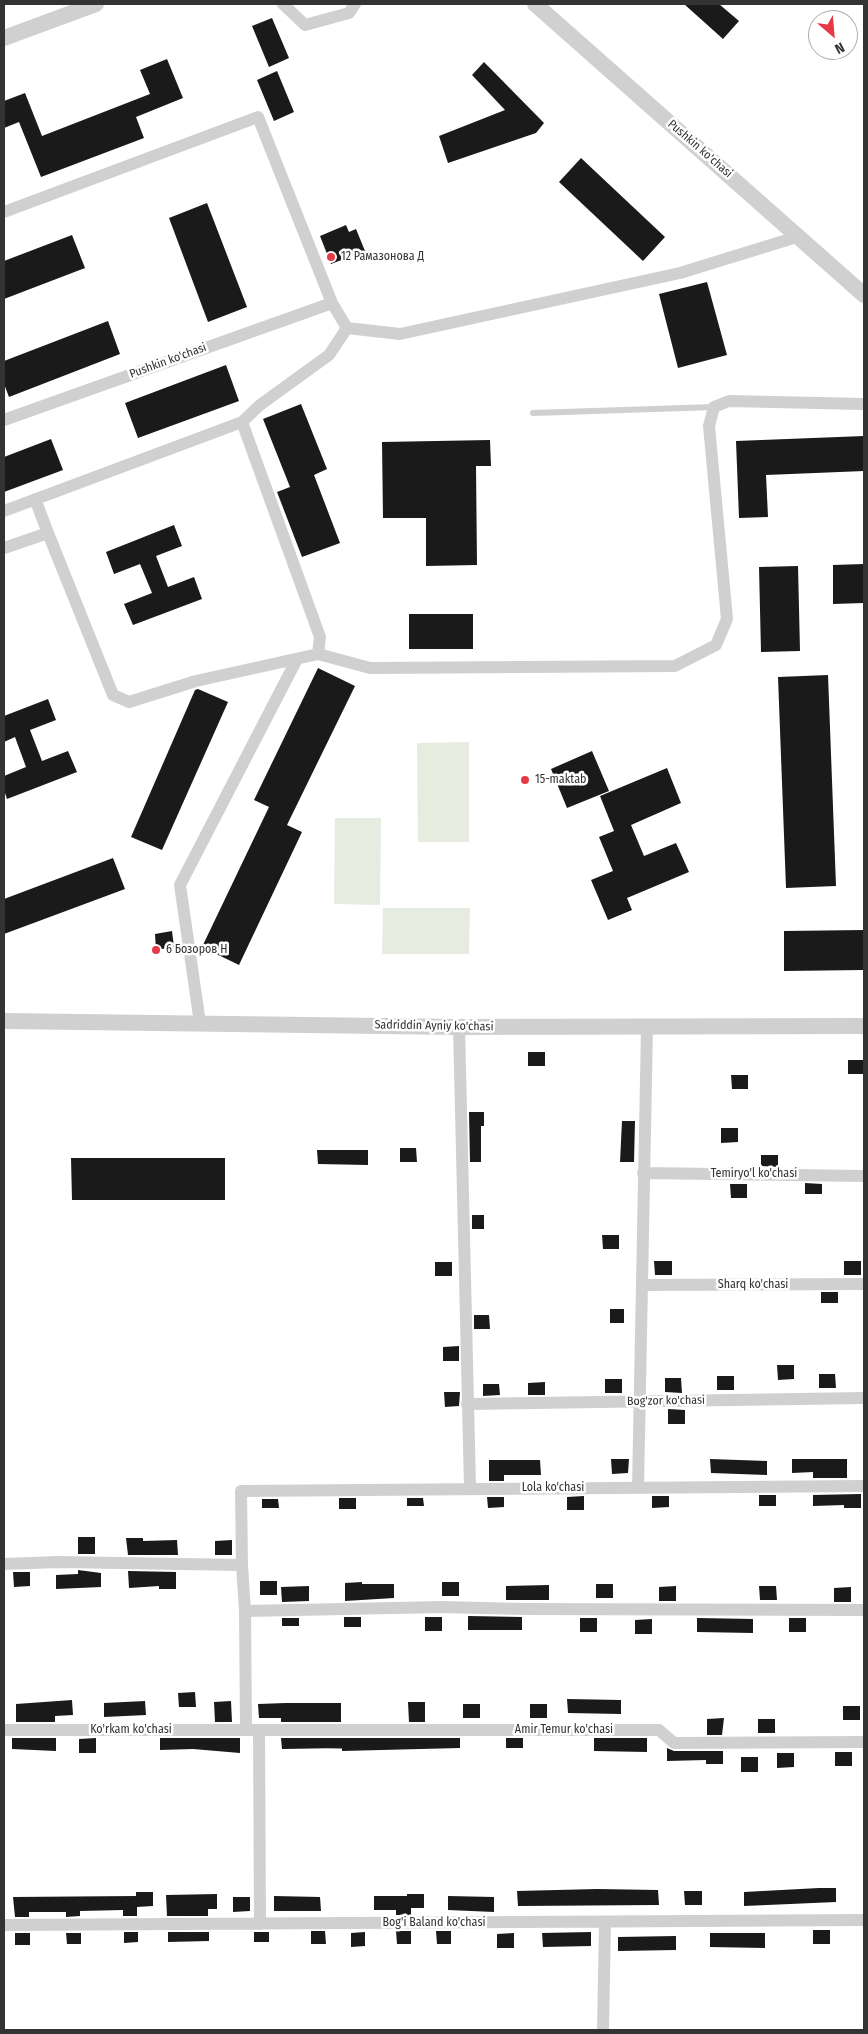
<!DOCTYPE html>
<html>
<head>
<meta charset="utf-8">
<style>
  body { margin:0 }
  #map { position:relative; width:868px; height:2034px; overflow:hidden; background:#fff; font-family:"Fira Sans Condensed",sans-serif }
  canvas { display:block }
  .frame { position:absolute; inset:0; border:5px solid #333; pointer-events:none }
  .north { position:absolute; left:808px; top:10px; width:50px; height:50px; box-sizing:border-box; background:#fff; border:1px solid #adadad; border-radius:50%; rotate:153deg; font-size:14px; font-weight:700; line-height:20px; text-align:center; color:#333 }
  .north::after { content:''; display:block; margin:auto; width:18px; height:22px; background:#e63946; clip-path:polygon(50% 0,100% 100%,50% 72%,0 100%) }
</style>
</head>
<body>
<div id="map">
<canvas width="868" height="2034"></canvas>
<div class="frame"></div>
<div class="north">N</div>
</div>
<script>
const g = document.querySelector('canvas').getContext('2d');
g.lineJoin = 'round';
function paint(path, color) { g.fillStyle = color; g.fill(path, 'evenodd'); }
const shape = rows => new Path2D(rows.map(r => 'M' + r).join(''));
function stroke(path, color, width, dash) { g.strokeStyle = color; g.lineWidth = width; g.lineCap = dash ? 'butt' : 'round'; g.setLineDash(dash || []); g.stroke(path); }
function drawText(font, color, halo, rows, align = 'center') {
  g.font = font + ' "Fira Sans Condensed",sans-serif'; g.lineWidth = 5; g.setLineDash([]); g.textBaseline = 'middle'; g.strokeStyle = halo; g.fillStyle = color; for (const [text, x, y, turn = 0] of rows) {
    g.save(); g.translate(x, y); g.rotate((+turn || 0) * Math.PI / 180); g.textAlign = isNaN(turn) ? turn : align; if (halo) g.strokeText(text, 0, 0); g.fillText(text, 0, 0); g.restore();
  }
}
const green = shape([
  [469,742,469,842,418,842,417,743],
  [335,818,381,818,380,905,334,904],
  [383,908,470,908,469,954,382,954]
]);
const building = shape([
  [684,4,719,4,739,21,723,39],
  [272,18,289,58,269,67,252,26],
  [167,59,183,98,136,117,144,138,41,177,19,122,4,128,4,101,25,93,42,136,150,94,140,70],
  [484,62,544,123,536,133,448,163,439,136,505,110,472,75],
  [277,71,294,112,274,121,257,80],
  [581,158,665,237,643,261,559,182],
  [207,203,247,307,208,322,169,218],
  [346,225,349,232,356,229,365,251,331,264,320,236],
  [72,235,85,268,4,299,4,261],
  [707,282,727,355,678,368,659,294],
  [108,321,120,354,9,397,4,384,4,361],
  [226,365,239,401,138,438,125,403],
  [301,404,327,469,314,475,340,543,302,557,277,492,290,487,263,419],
  [864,436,864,471,766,475,768,517,739,518,736,441],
  [51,439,63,470,4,492,4,457],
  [490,440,491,466,476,466,477,565,426,566,426,518,383,518,382,442],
  [174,525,182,546,156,556,168,587,194,577,202,599,133,625,124,604,152,593,140,564,114,574,106,552],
  [864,564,864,603,833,604,833,565],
  [798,566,800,651,761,652,759,567],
  [409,614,473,614,473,649,409,649],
  [318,668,355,686,287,825,302,832,239,965,202,947,269,807,254,800],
  [828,675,836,886,786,888,778,677],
  [198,689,228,702,162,850,131,837,195,690],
  [48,699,56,720,30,730,42,761,68,751,77,772,7,799,4,790,4,776,26,767,15,737,4,742,4,716],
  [592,751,609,791,567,808,551,769],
  [667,768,681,803,631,825,644,856,676,843,689,872,627,898,632,910,608,920,591,880,613,871,599,837,614,831,600,796],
  [113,858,125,889,4,934,4,899],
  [864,930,864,970,784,971,784,931],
  [172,931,174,947,156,950,155,934],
  [528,1052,545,1052,545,1066,528,1066],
  [848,1060,864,1060,864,1074,848,1074],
  [731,1075,748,1075,748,1089,732,1089],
  [469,1112,484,1112,484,1126,481,1126,481,1162,470,1162],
  [622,1121,635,1121,634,1162,620,1162],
  [721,1128,738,1128,738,1142,721,1143],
  [400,1148,416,1148,417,1162,400,1162],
  [317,1150,368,1150,368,1165,318,1164],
  [761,1155,778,1155,778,1167,761,1166],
  [71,1158,225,1158,225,1200,72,1200],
  [805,1183,822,1184,822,1194,805,1194],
  [730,1184,747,1184,747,1198,731,1198],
  [472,1215,484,1215,484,1229,472,1229],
  [602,1235,619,1235,619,1249,603,1249],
  [654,1261,672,1261,672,1275,655,1275],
  [844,1261,861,1261,861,1275,844,1275],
  [435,1262,452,1262,452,1276,435,1276],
  [821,1292,838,1292,838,1303,821,1303],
  [610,1309,624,1309,624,1323,610,1323],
  [474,1315,489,1315,490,1329,474,1329],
  [459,1346,459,1361,443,1361,443,1347],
  [777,1365,794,1365,794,1379,778,1380],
  [819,1374,835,1374,836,1388,819,1388],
  [717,1376,734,1376,734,1390,717,1390],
  [665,1378,681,1378,682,1393,665,1392],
  [605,1379,622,1379,622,1393,605,1393],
  [545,1382,545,1395,528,1395,528,1383],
  [483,1384,499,1384,500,1395,483,1396],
  [444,1392,460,1392,459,1406,445,1407],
  [668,1409,685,1410,685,1424,668,1424],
  [611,1459,629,1459,628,1473,612,1474],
  [710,1459,767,1461,767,1475,711,1473],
  [792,1459,847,1459,847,1478,813,1478,813,1472,792,1473],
  [489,1460,540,1460,541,1475,504,1475,504,1481,489,1481],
  [861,1494,861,1508,844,1508,844,1505,813,1506,813,1495],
  [759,1495,776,1495,776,1506,759,1506],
  [584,1496,584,1510,567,1510,567,1497],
  [652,1496,669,1496,669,1507,652,1508],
  [487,1497,504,1497,504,1507,488,1508],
  [339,1498,356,1498,356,1509,339,1509],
  [407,1498,423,1498,424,1506,407,1506],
  [262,1499,278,1499,279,1508,262,1508],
  [78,1537,95,1537,95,1554,78,1554],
  [126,1538,143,1538,143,1541,177,1540,178,1555,128,1555],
  [232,1540,232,1555,215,1555,215,1541],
  [78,1570,101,1573,101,1587,56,1589,56,1575,78,1574],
  [128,1571,176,1572,176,1589,159,1589,159,1586,129,1588],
  [13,1572,30,1572,30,1586,14,1587],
  [260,1581,277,1581,277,1595,260,1595],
  [362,1582,362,1584,394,1584,394,1598,345,1601,345,1583],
  [442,1582,459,1582,459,1596,442,1596],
  [596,1584,613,1584,613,1598,596,1598],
  [549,1585,549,1600,506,1600,506,1586],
  [309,1586,309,1601,282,1602,281,1587],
  [676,1586,676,1601,659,1601,659,1587],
  [759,1586,776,1586,777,1600,760,1600],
  [851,1587,851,1602,834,1602,834,1588],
  [468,1616,522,1617,522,1630,468,1630],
  [344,1617,361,1617,361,1627,344,1627],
  [425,1617,442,1617,442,1631,425,1631],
  [282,1618,299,1618,299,1626,282,1626],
  [580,1618,597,1618,597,1632,580,1632],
  [697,1618,753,1619,753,1633,697,1632],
  [789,1618,806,1618,806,1632,789,1632],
  [652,1619,652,1634,635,1634,635,1620],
  [195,1692,196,1707,179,1707,178,1693],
  [567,1699,621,1700,621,1714,568,1713],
  [72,1700,73,1715,55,1716,55,1722,16,1722,16,1704],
  [145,1701,146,1715,104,1717,104,1703],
  [231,1701,232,1722,215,1722,214,1702],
  [408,1702,425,1702,425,1722,409,1722],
  [286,1703,341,1703,341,1722,281,1722,281,1718,259,1718,258,1704],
  [463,1704,480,1704,480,1718,463,1718],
  [530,1704,547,1704,547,1718,530,1718],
  [843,1706,860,1706,860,1720,843,1720],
  [724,1718,722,1735,707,1735,707,1719],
  [758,1719,775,1719,775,1733,758,1733],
  [12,1738,56,1738,56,1751,12,1749],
  [96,1738,96,1753,79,1753,79,1739],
  [160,1738,240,1738,240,1753,193,1749,160,1750],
  [281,1738,342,1738,342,1748,282,1749],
  [342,1738,460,1738,460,1748,342,1751],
  [506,1738,523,1738,523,1748,506,1748],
  [594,1738,647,1738,647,1752,594,1751],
  [667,1748,674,1751,723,1751,723,1764,706,1764,706,1760,667,1761],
  [835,1752,852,1752,852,1766,835,1766],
  [777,1753,794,1753,794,1767,777,1768],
  [741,1757,758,1757,758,1772,741,1772],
  [819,1888,836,1888,836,1902,744,1906,744,1892],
  [597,1889,658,1890,659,1905,518,1906,517,1891],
  [684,1891,702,1891,702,1905,685,1905],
  [136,1892,153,1892,153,1906,137,1907,137,1916,123,1916,123,1910,80,1911,80,1916,66,1917,66,1912,29,1912,29,1917,15,1917,13,1897,136,1896],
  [217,1894,217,1909,208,1909,208,1916,167,1916,166,1895],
  [407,1894,424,1894,424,1908,411,1908,411,1915,396,1915,396,1910,374,1910,374,1896,407,1896],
  [274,1896,320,1897,321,1911,274,1911],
  [448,1896,494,1897,494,1912,448,1910],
  [233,1897,250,1897,250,1911,233,1912],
  [813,1930,830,1930,830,1944,813,1944],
  [311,1931,325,1931,326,1944,311,1944],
  [396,1931,411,1931,411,1944,397,1944],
  [436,1931,451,1931,451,1944,437,1944],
  [124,1932,138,1932,138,1942,124,1943],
  [168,1932,209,1932,209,1941,168,1942],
  [254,1932,269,1932,269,1942,254,1942],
  [365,1932,365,1946,351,1947,351,1933],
  [591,1932,591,1946,543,1947,542,1933],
  [15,1933,30,1933,30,1945,15,1945],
  [66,1933,81,1933,81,1944,67,1944],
  [514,1933,514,1948,497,1948,497,1934],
  [710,1933,765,1933,765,1948,710,1947],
  [676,1936,676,1950,618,1951,618,1937]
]);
const service = shape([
  [533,413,714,407]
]);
const minor = shape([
  [283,4,305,25,349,13,355,4],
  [4,212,258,117,332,303,347,328],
  [347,328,400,334,680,273,800,236],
  [4,420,332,303],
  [242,422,320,637,318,654],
  [35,499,48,533],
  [4,511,242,422,260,405,329,355,347,328],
  [4,548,48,533,113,695,129,702,196,681,318,654,370,668,675,666,716,645,727,619,709,426,714,407,729,401,864,404],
  [200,1023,180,885,297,659],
  [459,1027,470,1487],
  [643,1173,864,1176],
  [642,1285,864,1284],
  [467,1404,864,1398],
  [638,1488,647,1028],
  [4,1564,58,1562,242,1565,245,1611,246,1730],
  [242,1565,241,1491,864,1486],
  [245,1611,442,1607,524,1609,864,1610],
  [4,1730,659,1730,674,1743,864,1742],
  [259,1730,260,1924],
  [4,1925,864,1920],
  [603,2030,605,1923]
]);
const tertiary = shape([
  [535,4,864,295],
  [4,38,96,4],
  [4,1021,459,1027,864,1026]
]);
const markers = [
  [331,257,5,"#e63946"],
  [525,780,5,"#e63946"],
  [156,950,5,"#e63946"]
];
const streetNames = [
  ["Pushkin ko'chasi",700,149,41],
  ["Pushkin ko'chasi",168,361,-20],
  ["Sadriddin Ayniy ko'chasi",434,1026,1],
  ["Temiryo'l ko'chasi",754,1174],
  ["Sharq ko'chasi",753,1285],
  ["Bog'zor ko'chasi",666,1401,-1],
  ["Lola ko'chasi",553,1488],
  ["Ko'rkam ko'chasi",131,1730],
  ["Amir Temur ko'chasi",564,1730],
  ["Bog'i Baland ko'chasi",434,1923]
];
const poiNames = [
  ["12 Рамазонова Д",341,257],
  ["15-maktab",535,780],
  ["6 Бозоров Н",166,950]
];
paint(green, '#e6ecdf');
paint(building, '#1a1a1a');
stroke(service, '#d0d0d0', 6);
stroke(minor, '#d0d0d0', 12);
stroke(tertiary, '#d0d0d0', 16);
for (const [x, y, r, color] of markers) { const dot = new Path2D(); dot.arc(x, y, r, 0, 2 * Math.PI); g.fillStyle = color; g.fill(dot); stroke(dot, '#fff', 2); }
drawText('12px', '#333', '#fff', streetNames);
drawText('12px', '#333', '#fff', poiNames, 'left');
</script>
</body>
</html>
